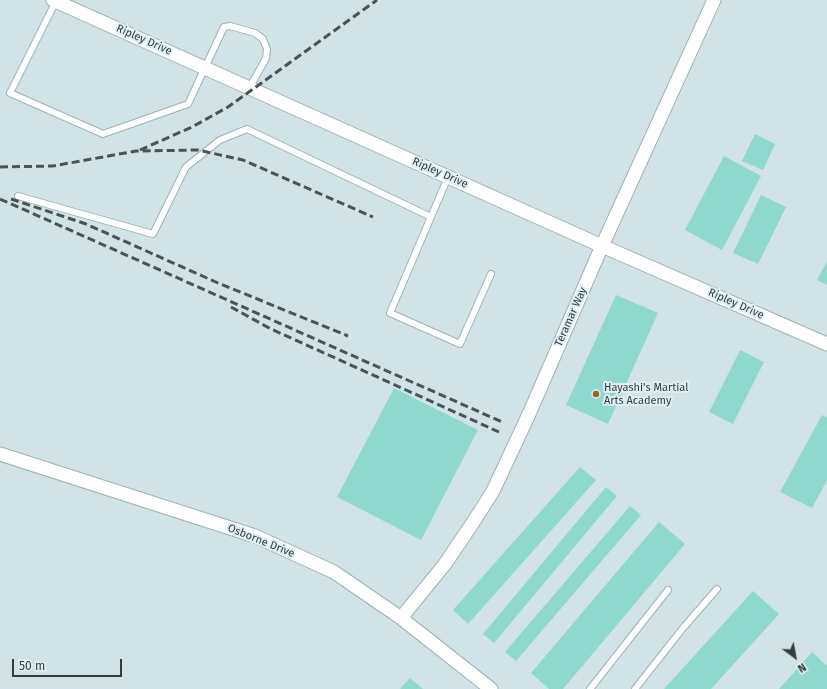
<!DOCTYPE html>
<html>
<head>
<meta charset="utf-8">
<style>
  body { margin:0 }
  #map { position:relative; width:827px; height:689px; overflow:hidden; background:#d1e3e7; font-family:"Fira Sans",sans-serif }
  canvas { display:block }
  .north { position:absolute; left:775px; top:637px; width:40px; height:40px; -webkit-text-stroke:3px #def0f4; paint-order:stroke; rotate:148deg; font-size:11px; font-weight:700; line-height:16px; text-align:center; color:#353c3d }
  .north::after { content:''; display:block; margin:auto; width:14px; height:18px; background:#353c3d; clip-path:polygon(50% 0,100% 100%,50% 72%,0 100%) }
  .scale { position:absolute; left:12px; top:659px; width:110px; height:18px; box-sizing:border-box; border:2px solid #353c3d; border-top:0; padding-left:5px; font-size:12px; line-height:14px; white-space:nowrap; color:#353c3d; -webkit-text-stroke:3px #def0f4; paint-order:stroke }
</style>
</head>
<body>
<div id="map">
<canvas width="827" height="689"></canvas>
<div class="north">N</div>
<div class="scale">50 m</div>
</div>
<script>
const g = document.querySelector('canvas').getContext('2d');
g.lineJoin = 'round';
function paint(path, color) { g.fillStyle = color; g.fill(path, 'evenodd'); }
const shape = rows => new Path2D(rows.map(r => 'M' + r).join(''));
function stroke(path, color, width, dash) { g.strokeStyle = color; g.lineWidth = width; g.lineCap = dash ? 'butt' : 'round'; g.setLineDash(dash || []); g.stroke(path); }
function drawText(font, color, halo, rows, align = 'center') {
  g.font = font + ' "Fira Sans",sans-serif'; g.lineWidth = 4; g.setLineDash([]); g.textBaseline = 'middle'; g.strokeStyle = halo; g.fillStyle = color; for (const [text, x, y, turn = 0] of rows) {
    g.save(); g.translate(x, y); g.rotate((+turn || 0) * Math.PI / 180); g.textAlign = isNaN(turn) ? turn : align; if (halo) g.strokeText(text, 0, 0); g.fillText(text, 0, 0); g.restore();
  }
}
const building = shape([
  [755,134,775,144,763,170,742,161],
  [724,156,761,176,722,250,685,230],
  [761,195,786,207,758,264,733,253],
  [827,261,827,285,817,280],
  [616,295,658,313,608,424,566,405],
  [740,350,764,362,733,424,709,412],
  [394,388,478,430,421,540,337,497],
  [822,415,827,418,827,480,812,508,780,492],
  [580,467,596,480,468,624,453,610],
  [606,487,617,496,494,643,483,634],
  [630,506,641,515,516,661,505,652],
  [659,522,685,544,563,689,549,689,531,673],
  [753,591,779,614,711,689,664,689],
  [812,652,827,666,827,689,779,689],
  [410,678,423,689,400,689]
]);
const service = shape([
  [56,1,10,93,103,134,188,104,224,27,230,26,255,33,263,39,267,49,266,58,250,87],
  [448,177,390,313,460,344,491,274],
  [18,196,153,234,186,167,220,140,247,129,431,217],
  [590,689,668,590],
  [635,689,683,628,717,589]
]);
const minor = shape([
  [53,0,602,246,827,344],
  [0,454,255,536,334,572,401,618,491,689],
  [401,618,445,564,474,521,493,491,529,414,602,246,714,0]
]);
const rail = shape([
  [140,150,192,127,228,107,377,0],
  [0,167,53,166,136,151,198,150,243,160,373,217],
  [0,199,502,422],
  [11,199,86,224,218,283,348,336],
  [231,307,271,329,499,432]
]);
const markers = [
  [596,394,4,"#9f6325"]
];
const streetNames = [
  ["Ripley Drive",144,40,24],
  ["Ripley Drive",440,173,24],
  ["Ripley Drive",736,304,24],
  ["Teramar Way",571,317,-66],
  ["Osborne Drive",261,541,22]
];
const poiNames = [
  ["Hayashi's Martial",604,388],
  ["Arts Academy",604,401]
];
paint(building, '#8ed8cd');
stroke(service, '#a0b1b5', 8);
stroke(minor, '#a0b1b5', 15);
stroke(service, '#fff', 6);
stroke(minor, '#fff', 13);
stroke(rail, '#4b5455', 3, [8, 4]);
for (const [x, y, r, color] of markers) { const dot = new Path2D(); dot.arc(x, y, r, 0, 2 * Math.PI); g.fillStyle = color; g.fill(dot); stroke(dot, '#def0f4', 1.5); }
drawText('11px', '#353c3d', '#def0f4', streetNames);
drawText('11px', '#353c3d', '#def0f4', poiNames, 'left');
</script>
</body>
</html>
